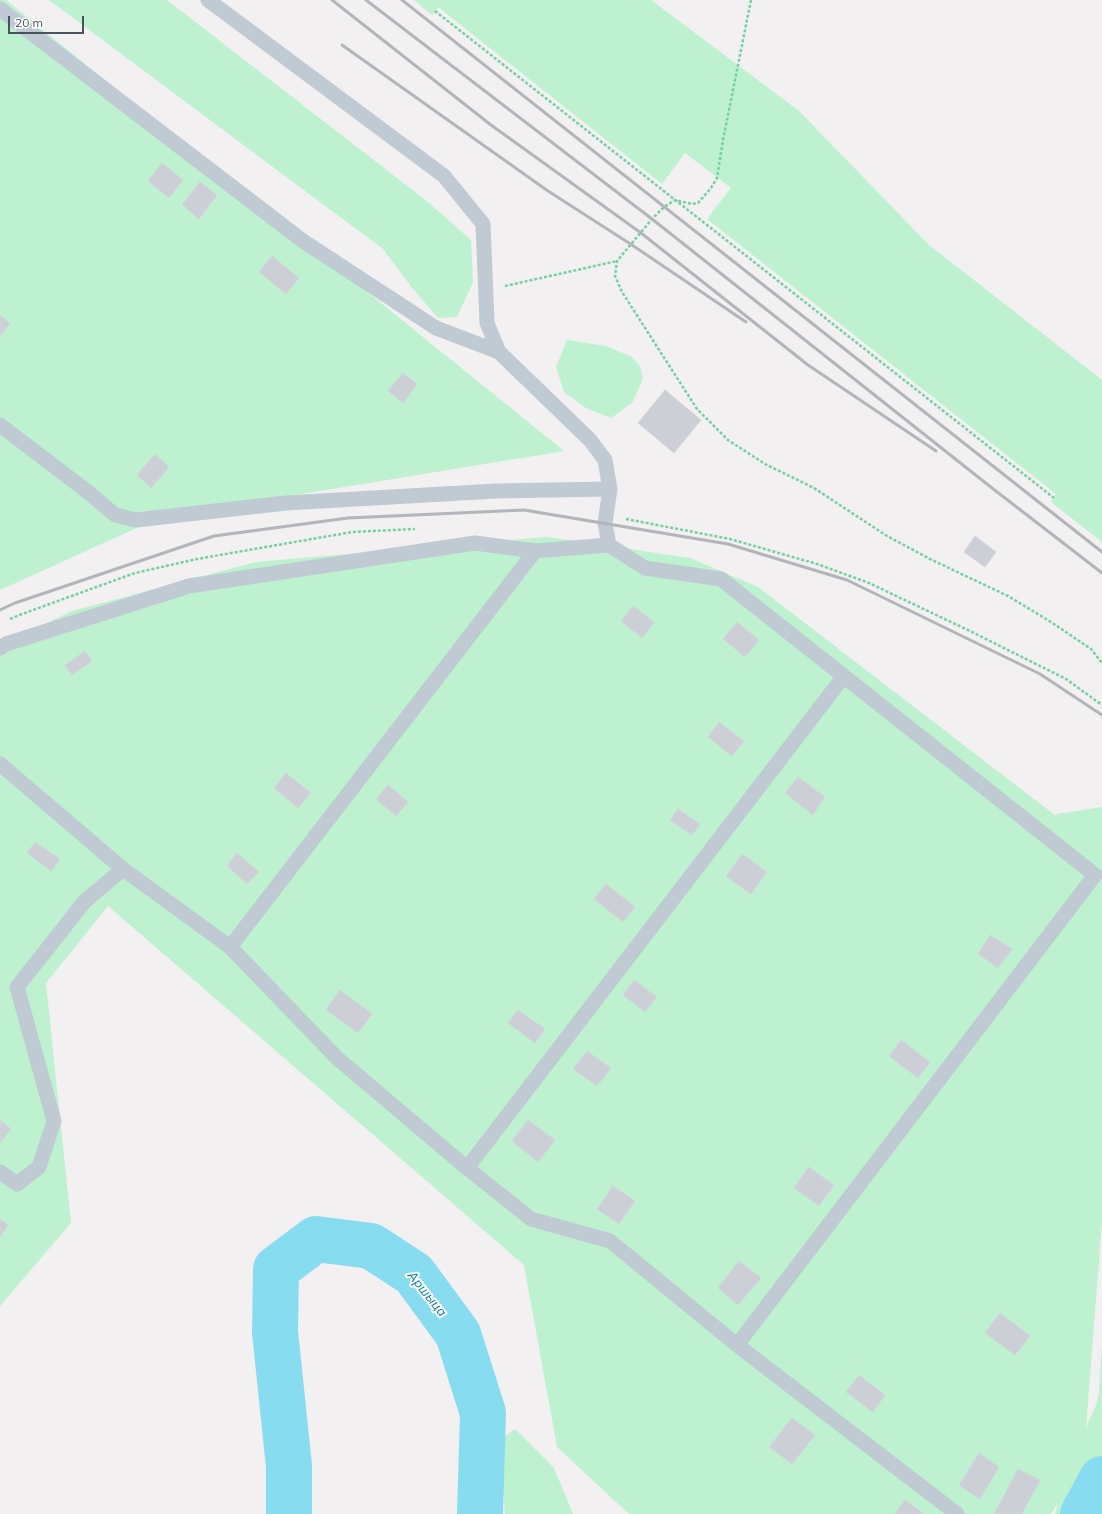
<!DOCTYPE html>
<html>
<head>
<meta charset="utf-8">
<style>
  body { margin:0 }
  #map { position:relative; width:1102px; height:1514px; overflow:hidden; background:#f2f0f0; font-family:Mulish,sans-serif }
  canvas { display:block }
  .scale { position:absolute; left:8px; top:16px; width:76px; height:18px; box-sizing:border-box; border:2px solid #47545e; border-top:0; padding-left:5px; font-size:12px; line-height:14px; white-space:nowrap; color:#47545e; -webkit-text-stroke:3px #fff; paint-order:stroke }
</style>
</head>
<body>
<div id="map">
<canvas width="1102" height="1514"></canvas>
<div class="scale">20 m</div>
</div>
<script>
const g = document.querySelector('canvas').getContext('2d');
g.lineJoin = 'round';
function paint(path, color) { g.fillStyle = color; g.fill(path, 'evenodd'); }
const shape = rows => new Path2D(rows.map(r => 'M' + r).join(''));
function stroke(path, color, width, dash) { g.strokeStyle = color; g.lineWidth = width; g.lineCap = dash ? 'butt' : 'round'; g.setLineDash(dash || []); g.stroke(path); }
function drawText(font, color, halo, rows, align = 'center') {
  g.font = font + ' Mulish,sans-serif'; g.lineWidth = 4; g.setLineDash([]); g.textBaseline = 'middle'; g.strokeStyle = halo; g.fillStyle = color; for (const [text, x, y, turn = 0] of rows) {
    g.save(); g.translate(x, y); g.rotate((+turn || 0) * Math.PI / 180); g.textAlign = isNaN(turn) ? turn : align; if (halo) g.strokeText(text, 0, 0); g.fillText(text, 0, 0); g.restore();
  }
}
const green = shape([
  [0,0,6,0,564,451,161,517,0,590],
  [49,0,167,0,428,202,471,240,473,282,457,317,438,318,413,289,383,249],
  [414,0,651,0,799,111,929,245,1102,380,1102,542,1051,502,1056,494,707,219,731,188,685,153,662,184,438,7,432,15],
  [567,340,606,346,632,357,640,366,643,379,632,403,611,418,586,408,564,392,556,367],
  [547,537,690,558,758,587,1056,816,1057,814,1102,807,1102,1222,1086,1428,1096,1405,1099,1392,1102,1344,1102,1514,1055,1514,1058,1503,1051,1514,629,1514,557,1447,524,1265,108,906,46,983,71,1223,0,1306,0,645,72,611,256,562],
  [515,1429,554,1468,573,1514,505,1514,500,1450,504,1437]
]);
const river = shape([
  [289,1514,289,1466,275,1332,276,1269,316,1239,371,1246,414,1274,458,1334,483,1413,480,1514],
  [1083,1514,1102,1479]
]);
const building = shape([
  [162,163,183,180,169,198,148,181,162,163],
  [200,182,217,195,199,219,182,205,200,182],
  [272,256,299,278,286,294,259,272,272,256],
  [0,315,10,323,0,336,0,315],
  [403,373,417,384,403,403,388,391,403,373],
  [665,390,701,420,674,453,638,423,665,390],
  [155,454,169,467,151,488,137,475,155,454],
  [975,536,996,552,985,567,964,552,975,536],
  [633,606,654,622,642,638,621,621,633,606],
  [737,622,759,640,745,657,723,639,737,622],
  [85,651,92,661,72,675,65,665,85,651],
  [719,722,744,741,732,756,708,737,719,722],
  [286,773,311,793,298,808,274,788,286,773],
  [798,777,825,797,813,815,785,793,798,777],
  [388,785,408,802,396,816,376,799,388,785],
  [678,809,700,824,692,835,670,820,678,809],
  [35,842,60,859,51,871,27,853,35,842],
  [237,853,259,872,247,884,227,866,237,853],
  [742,854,767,872,751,894,726,876,742,854],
  [606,884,635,907,623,922,594,899,606,884],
  [990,935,1012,949,998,968,978,954,990,935],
  [634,980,657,997,645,1012,623,995,634,980],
  [340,990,372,1014,358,1033,326,1010,340,990],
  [518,1010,545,1029,535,1043,508,1023,518,1010],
  [901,1040,930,1062,918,1078,889,1056,901,1040],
  [587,1051,611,1068,597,1086,573,1069,587,1051],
  [0,1120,11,1129,0,1143,0,1120],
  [528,1120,555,1140,538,1162,512,1141,528,1120],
  [809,1167,834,1185,819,1206,794,1188,809,1167],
  [613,1186,635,1201,619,1224,597,1209,613,1186],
  [0,1219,8,1225,0,1237,0,1219],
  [739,1261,761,1278,738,1305,718,1288,739,1261],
  [1000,1313,1030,1336,1015,1355,985,1333,1000,1313],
  [859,1375,885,1395,873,1412,846,1392,859,1375],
  [792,1418,815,1435,792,1464,769,1447,792,1418],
  [979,1453,999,1467,980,1499,959,1485,979,1453],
  [1018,1469,1040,1480,1022,1514,994,1514,1018,1469],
  [905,1500,924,1514,895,1514,905,1500]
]);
const path = shape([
  [751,0,723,140,717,178,711,188,698,203,692,204,675,200,664,207,652,219,617,261,615,276,622,292,697,409,728,440,765,464,814,488,887,536,932,560,1008,596,1051,622,1091,649,1102,663],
  [435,11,1054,498],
  [505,286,617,261],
  [626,519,730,539,817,564,869,583,972,632,1066,679,1102,705],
  [10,619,22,614,135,573,197,559,352,532,415,529]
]);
const lane = shape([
  [208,0,444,176,483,224,487,323,499,352,590,440,605,460,610,489,605,523,609,545,645,568,721,579,1095,875,737,1345],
  [0,9,303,241,436,328,499,352],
  [0,425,88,492,115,515,136,520,286,503,496,491,610,489],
  [0,648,6,644,189,586,475,543,535,551],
  [0,764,123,869],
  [230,947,535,551,609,545],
  [467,1168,844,676],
  [0,1172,17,1184,39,1167,54,1121,17,987,85,901,123,869,230,947,337,1058,467,1168,531,1219,610,1241,737,1345,957,1514]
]);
const rail = shape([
  [332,0,491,125,641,233,808,365,936,451],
  [366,0,652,219,992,488,1102,573],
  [402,0,1102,552],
  [342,45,548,191,632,245,746,322],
  [0,610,15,603,214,536,348,518,524,510,728,544,847,580,1040,674,1102,715]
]);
const waterNames = [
  ["Аршыца",427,1294,51]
];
paint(green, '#bdf1d0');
stroke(river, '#88dcf0', 46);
paint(building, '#cccfd5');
stroke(building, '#d4d6dc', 1);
stroke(path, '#73d1a1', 2.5, [3, 2]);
stroke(lane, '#c0cad2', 15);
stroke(rail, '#b2b5ba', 3);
drawText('italic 13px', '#087e9a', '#fff', waterNames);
</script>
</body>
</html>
